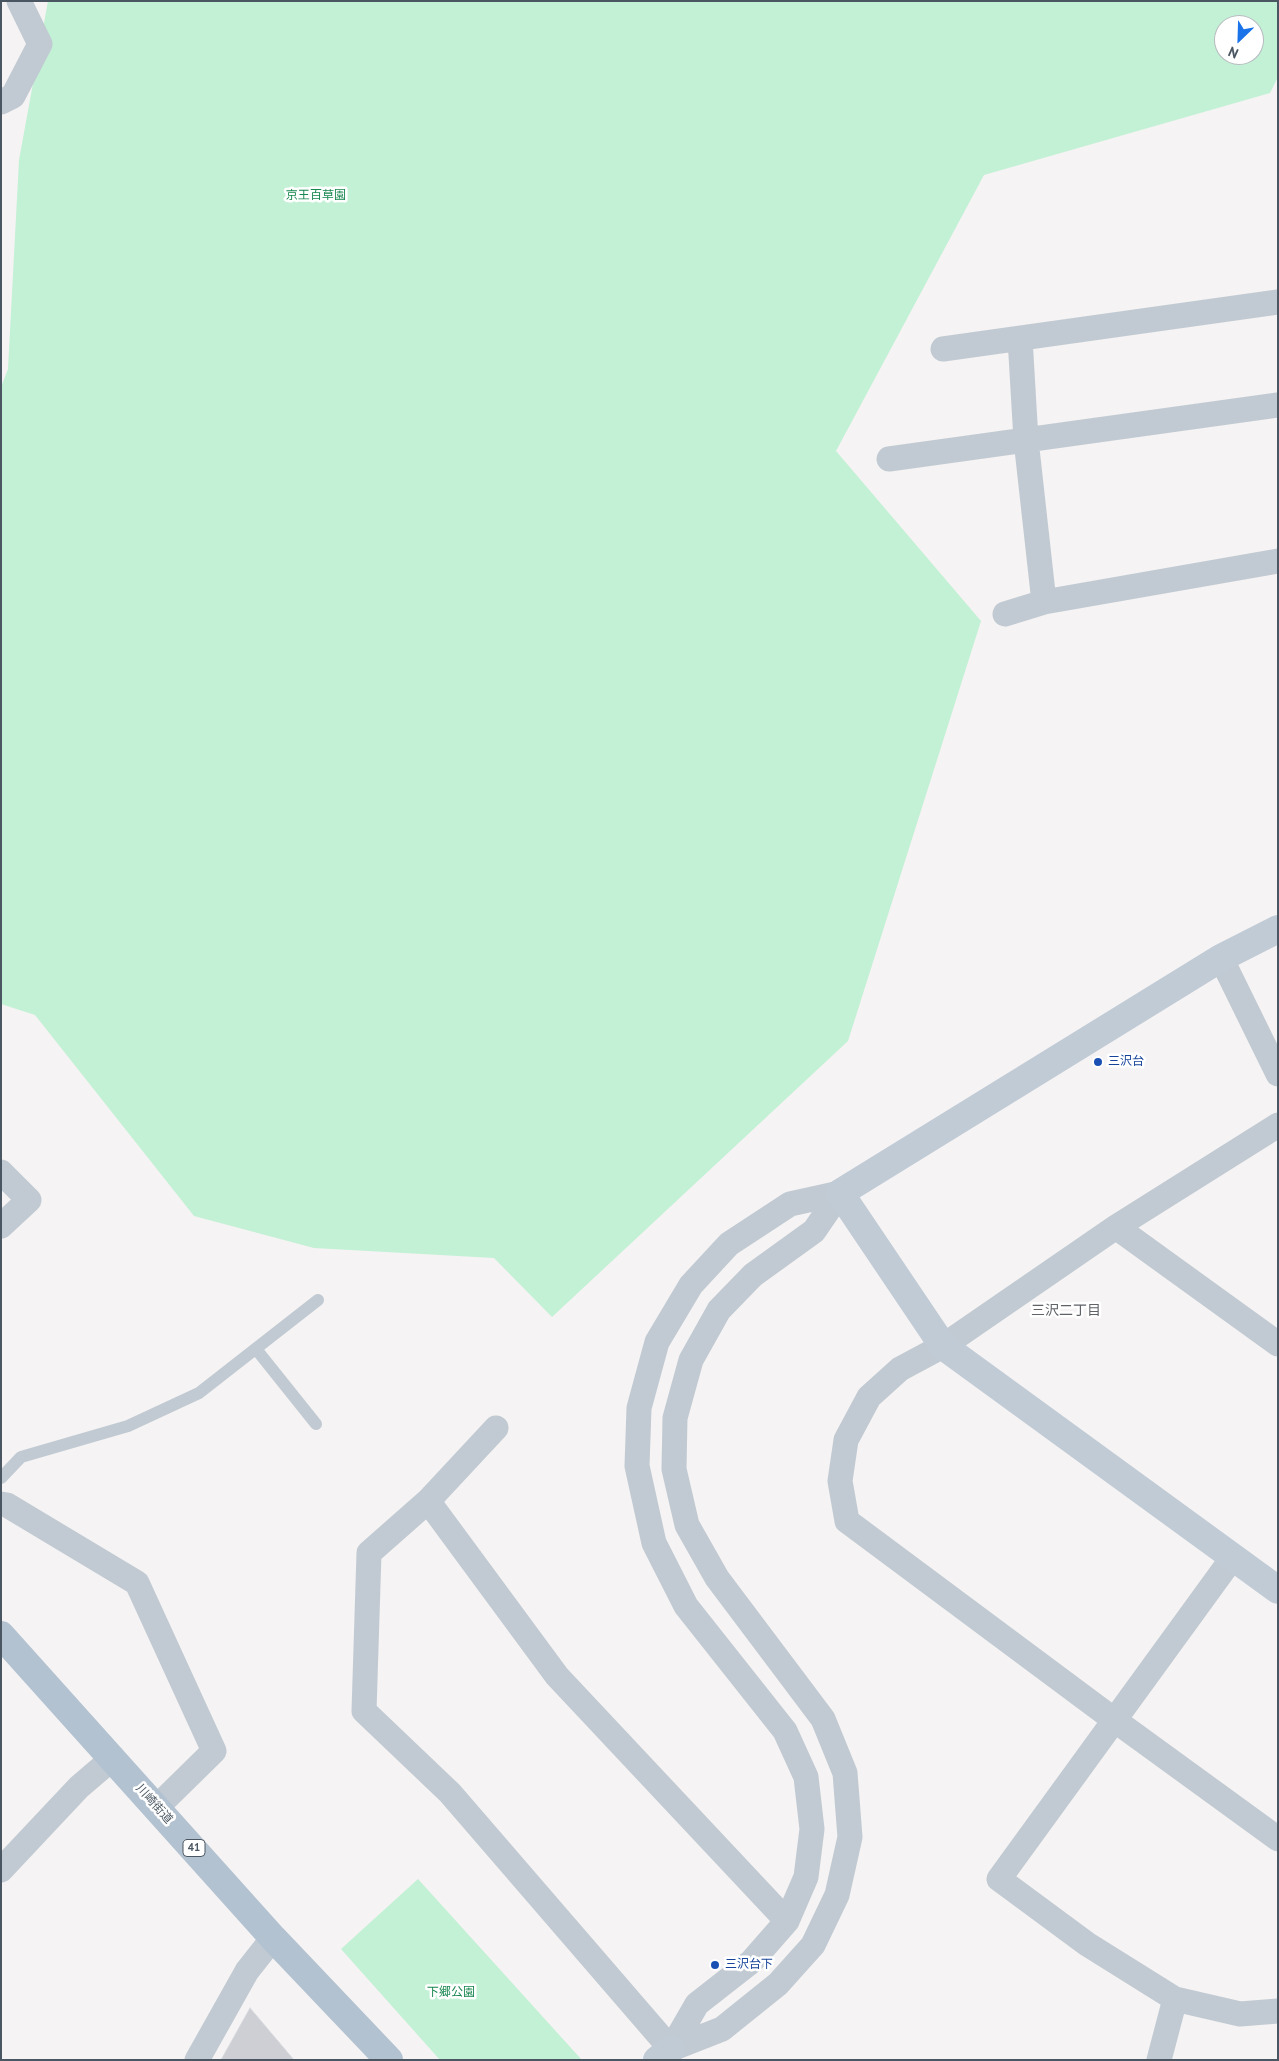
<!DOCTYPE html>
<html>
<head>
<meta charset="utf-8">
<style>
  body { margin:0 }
  #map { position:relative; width:1279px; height:2061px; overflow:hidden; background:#f5f3f3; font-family:"PT Sans",sans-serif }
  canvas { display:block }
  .frame { position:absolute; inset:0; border:2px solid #4a5661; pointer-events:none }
  .north { position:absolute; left:1214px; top:15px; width:50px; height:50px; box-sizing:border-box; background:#fff; border:1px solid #b7bbc0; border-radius:50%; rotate:204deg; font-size:14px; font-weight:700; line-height:20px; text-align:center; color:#4a5661 }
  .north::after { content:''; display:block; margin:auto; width:18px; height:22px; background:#1a73e8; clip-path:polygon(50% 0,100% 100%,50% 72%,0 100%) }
</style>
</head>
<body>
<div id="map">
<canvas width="1279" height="2061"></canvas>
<div class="frame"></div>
<div class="north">N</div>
</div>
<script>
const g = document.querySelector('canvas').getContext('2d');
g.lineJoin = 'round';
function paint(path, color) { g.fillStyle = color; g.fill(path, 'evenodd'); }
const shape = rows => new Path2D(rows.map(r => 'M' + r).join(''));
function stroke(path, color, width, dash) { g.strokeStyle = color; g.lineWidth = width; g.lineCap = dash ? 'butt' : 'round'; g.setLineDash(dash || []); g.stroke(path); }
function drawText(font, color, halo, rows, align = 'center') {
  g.font = font + ' "PT Sans","Noto Sans JP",sans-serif'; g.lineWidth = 5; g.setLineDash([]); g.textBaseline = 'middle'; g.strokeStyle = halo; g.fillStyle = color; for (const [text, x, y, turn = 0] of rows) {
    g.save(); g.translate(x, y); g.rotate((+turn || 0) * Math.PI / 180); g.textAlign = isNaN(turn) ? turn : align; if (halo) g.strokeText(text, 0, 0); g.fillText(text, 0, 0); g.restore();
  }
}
const green = shape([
  [48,1,1278,1,1278,77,1270,93,984,175,836,451,981,621,848,1041,552,1317,494,1258,314,1248,194,1216,35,1015,1,1004,1,387,8,369,19,160],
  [1224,25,1254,25,1254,55,1224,55],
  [418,1879,581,2059,440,2060,341,1949]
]);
const building = shape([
  [250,2008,294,2060,221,2060,250,2008]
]);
const lane = shape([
  [256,1349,316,1424],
  [1,1478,21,1457,128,1426,199,1393,318,1300]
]);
const street = shape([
  [1,102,13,96,40,44,19,1],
  [1020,338,1026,440,1044,602],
  [943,349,1278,302],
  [889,459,1278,405],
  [1005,614,1044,602,1278,561],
  [1221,958,1278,1074],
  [1278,1125,1116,1227,943,1346,900,1369,869,1397,846,1440,840,1481,847,1521,1113,1719,1278,1839],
  [1,1172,29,1200,1,1226],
  [1116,1227,1278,1344],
  [496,1428,428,1501,369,1553,364,1711,450,1793,671,2049],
  [428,1501,557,1676,787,1921],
  [1,1504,7,1505,137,1583,214,1751,157,1807],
  [1233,1557,999,1879,1087,1944,1175,1999,1240,2014,1278,2011],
  [1,1870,79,1787,113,1758],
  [671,2049,697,2004,752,1961,787,1921,806,1877,812,1829,806,1777,785,1731,686,1606,654,1543,637,1466,639,1408,657,1342,691,1285,729,1244,790,1204,840,1193],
  [671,2049,722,2029,778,1984,813,1945,837,1895,850,1837,845,1773,823,1719,717,1578,687,1525,674,1469,675,1418,691,1360,719,1310,753,1275,814,1231,840,1193],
  [197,2060,247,1971,273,1938],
  [1159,2060,1175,1999]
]);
const secondary = shape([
  [1278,929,1221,958,840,1193,943,1346,1278,1590],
  [657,2060,671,2049]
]);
const primary = shape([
  [1,1635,273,1938,389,2060]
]);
const markers = [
  [1098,1062,5,"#1a4fb4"],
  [715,1965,5,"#1a4fb4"]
];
const shields = [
  [194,1848,22]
];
const shieldNames = [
  ["41",194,1848]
];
const parkNames = [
  ["京王百草園",316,196],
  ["下郷公園",451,1993]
];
const transitNames = [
  ["三沢台",1108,1062],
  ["三沢台下",725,1965]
];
const streetNames = [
  ["川崎街道",154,1804,48]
];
const neighbourhoodNames = [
  ["三沢二丁目",1066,1311]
];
paint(green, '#c3f1d5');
paint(building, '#cdcfd5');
stroke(building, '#d7d9de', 1);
stroke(lane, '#c1cad2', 12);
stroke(street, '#c1cad2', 25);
stroke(secondary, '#c1cbd6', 28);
stroke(primary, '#b3c2d1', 28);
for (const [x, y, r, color] of markers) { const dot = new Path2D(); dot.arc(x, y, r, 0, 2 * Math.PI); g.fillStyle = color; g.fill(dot); stroke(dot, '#fff', 2); }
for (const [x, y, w] of shields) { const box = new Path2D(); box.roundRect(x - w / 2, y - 8.5, w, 17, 4); g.fillStyle = '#fff'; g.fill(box); stroke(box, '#4a5661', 1); }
drawText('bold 11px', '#4a5661', null, shieldNames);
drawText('12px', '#17864f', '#fff', parkNames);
drawText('12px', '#164399', '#fff', transitNames, 'left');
drawText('12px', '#4a5661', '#fff', streetNames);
drawText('14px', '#5f6368', '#fff', neighbourhoodNames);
</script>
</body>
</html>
